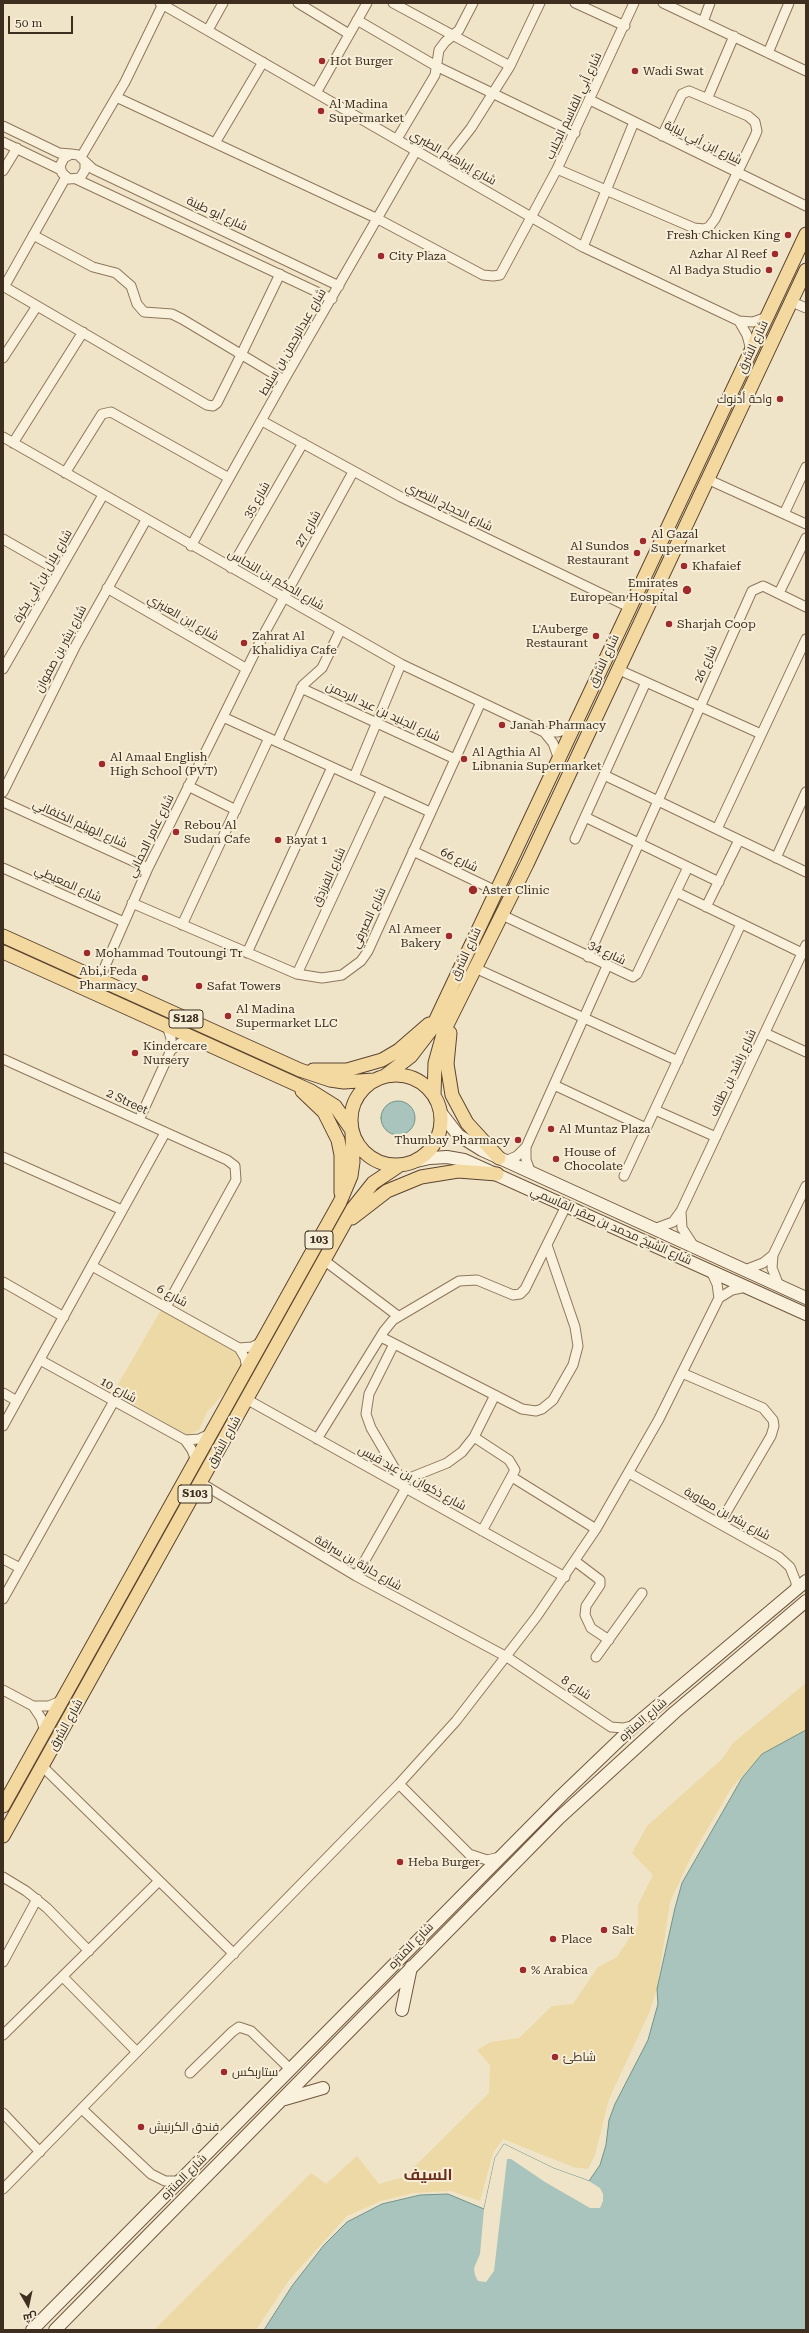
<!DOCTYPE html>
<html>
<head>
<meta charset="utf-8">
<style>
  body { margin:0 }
  #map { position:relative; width:809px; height:2333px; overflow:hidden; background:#f0e4c8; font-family:"Roboto Serif",Cairo,serif }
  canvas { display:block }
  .frame { position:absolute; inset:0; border:4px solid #3d2e20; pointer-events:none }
  .north { position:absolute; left:8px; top:2285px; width:40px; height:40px; -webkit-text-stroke:3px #f7eed8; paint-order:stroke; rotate:171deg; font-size:11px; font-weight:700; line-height:16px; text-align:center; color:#3d2e20 }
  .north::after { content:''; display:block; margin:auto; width:14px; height:18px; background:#3d2e20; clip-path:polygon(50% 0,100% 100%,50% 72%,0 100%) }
  .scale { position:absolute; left:8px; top:16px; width:65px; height:18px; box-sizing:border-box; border:2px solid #3d2e20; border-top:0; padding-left:5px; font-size:12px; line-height:14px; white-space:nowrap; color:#3d2e20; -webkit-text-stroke:3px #f7eed8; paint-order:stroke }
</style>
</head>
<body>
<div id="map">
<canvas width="809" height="2333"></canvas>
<div class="frame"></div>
<div class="north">ش</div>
<div class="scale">50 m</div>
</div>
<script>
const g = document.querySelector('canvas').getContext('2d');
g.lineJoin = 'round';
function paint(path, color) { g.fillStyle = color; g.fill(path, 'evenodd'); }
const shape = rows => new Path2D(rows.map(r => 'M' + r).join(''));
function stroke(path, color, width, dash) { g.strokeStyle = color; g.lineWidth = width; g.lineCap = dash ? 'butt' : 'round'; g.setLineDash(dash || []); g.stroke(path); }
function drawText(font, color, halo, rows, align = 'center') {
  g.font = font + ' "Roboto Serif",Cairo,serif'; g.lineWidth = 4; g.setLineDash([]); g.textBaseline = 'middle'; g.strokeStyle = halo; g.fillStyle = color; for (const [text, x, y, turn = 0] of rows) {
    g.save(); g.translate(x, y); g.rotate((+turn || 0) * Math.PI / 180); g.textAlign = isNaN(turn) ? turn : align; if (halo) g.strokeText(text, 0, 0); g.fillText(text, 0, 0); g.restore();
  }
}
const sand = shape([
  [161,1310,240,1355,242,1365,229,1388,207,1412,199,1430,187,1435,113,1393],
  [806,1683,806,1730,762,1754,732,1787,690,1859,670,1902,657,1989,649,2013,609,2099,595,2155,588,2169,573,2167,503,2139,493,2153,480,2201,451,2191,413,2193,381,2201,347,2216,289,2280,256,2330,154,2330,311,2173,326,2184,357,2156,379,2184,404,2177,489,2093,490,2065,477,2050,491,2042,519,2038,552,2006,573,2004,598,1967,617,1957,638,1925,638,1905,653,1875,632,1853,647,1826,722,1759,733,1743]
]);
const water = shape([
  '381 1118a17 17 0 1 1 34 0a17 17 0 1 1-34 0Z',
  [806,1730,806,2330,264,2330,292,2286,324,2245,347,2222,382,2204,420,2195,448,2194,484,2209,495,2158,504,2144,553,2168,589,2181,600,2165,606,2145,609,2120,615,2104,648,2040,658,2004,657,1989,675,1908,682,1883,742,1778,762,1754,806,1730]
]);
const pier = shape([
  [504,2144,553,2168,589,2181,600,2188,603,2194,603,2201,600,2208,590,2208,545,2182,511,2159,507,2159,494,2271,486,2282,478,2281,475,2275,474,2268,480,2254,484,2209,495,2158]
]);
const minor = shape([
  [160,3,583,247,739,321,753,322,767,317],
  [298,3,349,34],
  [393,3,510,66],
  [575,3,625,26],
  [663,3,806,71],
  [357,20,436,66,575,133],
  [703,22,710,3],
  [208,30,223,3],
  [768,53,789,3],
  [316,93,367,3],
  [116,97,378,219,483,275,493,276,500,275,557,169,634,3],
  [708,97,734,36],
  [590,100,806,206],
  [3,126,59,153,71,154],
  [397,139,435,75,439,50,445,42,459,30,473,3],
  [3,142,61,170],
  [215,143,263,62],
  [81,157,125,82,163,4],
  [85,163,85,170,80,178,69,179,62,173,60,166,64,158,71,154,78,155,93,169,339,286],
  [442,165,471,128,510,66,540,3],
  [557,169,694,228,704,229,709,227,715,219,755,136,757,131,755,122,748,116,689,91,682,94,662,136],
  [3,171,17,148],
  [76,179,332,299],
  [33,235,93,267,116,273,131,286,137,304,144,312,172,314,182,319,284,380],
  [583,247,634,122],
  [3,286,207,405,213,406,217,403,241,355,280,274],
  [4,287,66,177],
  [792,302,806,308],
  [739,321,747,335,751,350],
  [3,358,37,306],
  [262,421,401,497,629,607],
  [3,437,401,664,544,732,558,732,572,728],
  [13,443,83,332],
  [65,473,102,414,111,412,229,478],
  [707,479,806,524],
  [784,514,806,467],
  [3,539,59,571],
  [191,546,284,380,416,151],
  [231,568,303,443],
  [107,588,247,669],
  [779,593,806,538],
  [3,669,103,495],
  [617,669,761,734],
  [301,688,455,759],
  [223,717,430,812],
  [544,732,553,743,558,757],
  [277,742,303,685,322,668,340,631],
  [604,775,806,872],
  [354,777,401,664],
  [188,786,236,810],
  [3,792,76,645,146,520],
  [3,802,148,868],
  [585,817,719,882],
  [717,829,806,639],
  [575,839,646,682],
  [413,851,496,891],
  [776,858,806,792],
  [3,868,124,922],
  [676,892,802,953],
  [132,903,297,974,322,978,342,975,361,961,368,951,481,702],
  [706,907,739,840],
  [502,915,633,977,637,974,688,867],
  [182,925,269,738],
  [247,953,332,767],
  [588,957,752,591,763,586,806,607],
  [475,968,678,1061],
  [297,974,382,790],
  [99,980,148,868,265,632,353,472],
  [765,1033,806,1052],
  [171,1050,182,1042,194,1038],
  [3,1059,227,1160,235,1166,236,1180,166,1307],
  [554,1085,646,1128],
  [655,1110,716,1137],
  [139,1120,171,1050,171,1038,167,1026],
  [526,1147,526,1160,531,1173],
  [3,1157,122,1210],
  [505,1161,517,1156,526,1147,607,966],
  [624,1176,741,924],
  [681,1212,682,1228,693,1245],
  [654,1229,673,1222,681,1211,806,945],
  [325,1261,398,1316],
  [92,1266,239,1348,252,1347,262,1342],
  [745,1270,763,1263,773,1255],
  [711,1271,717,1284,719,1298],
  [3,1282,64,1317],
  [779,1286,772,1268,773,1255,806,1186],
  [381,1337,522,1409,536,1411,542,1409,553,1400,573,1365,578,1346,575,1327,547,1245],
  [394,1344,369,1394,366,1414,371,1428,402,1481],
  [239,1348,245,1358,247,1370],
  [40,1360,185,1440,192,1450,196,1461],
  [682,1373,763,1408,773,1420,774,1426,771,1436,720,1523],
  [3,1393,17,1401],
  [248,1400,565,1577],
  [3,1426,165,1133],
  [474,1437,509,1460,515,1470,482,1531],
  [317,1439,384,1331,393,1320,459,1281,477,1280,513,1295,520,1294,525,1289,566,1206],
  [185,1440,199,1439,212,1433],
  [629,1473,779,1557,790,1567,796,1582,796,1589],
  [512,1477,596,1529],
  [201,1483,356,1576,507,1657,611,1727,623,1728,635,1725],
  [397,1483,447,1463,462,1452,474,1437,495,1395],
  [3,1559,20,1568],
  [575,1561,600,1580,600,1585,586,1606,585,1615,591,1628,609,1640],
  [356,1576,406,1488],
  [3,1599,114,1401],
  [596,1657,642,1593],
  [3,1690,33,1706,49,1706,63,1700],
  [33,1706,41,1718,45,1732],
  [42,1766,234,1954],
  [399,1784,469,1854,487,1860,500,1857],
  [3,1877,26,1891,47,1908,89,1951],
  [3,1962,37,1899],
  [63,1977,137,2052],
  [3,2035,159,1881],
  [190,2073,232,2032,239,2027,251,2031,290,2069],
  [82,2109,151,2174,165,2181,180,2181],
  [3,2113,40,2152],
  [3,2189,399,1784,456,1721,537,1616,596,1529,659,1419,719,1298,732,1290,746,1287]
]);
const secondary = shape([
  [441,1113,458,1135,482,1150,806,1298],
  [412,1162,430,1158,447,1157,464,1160,806,1314],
  [402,2010,411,1967],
  [285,2099,323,2088],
  [32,2330,562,1795,635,1725,806,1581],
  [55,2330,559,1818,675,1712,806,1601]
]);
const primary = shape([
  [3,936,300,1070,330,1080,344,1082,374,1080],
  [3,952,311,1091,335,1106,351,1129],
  [450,1033,447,1064,452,1095,467,1123,499,1158],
  [313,1070,347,1070,382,1060,399,1050,429,1024],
  '351 1120a45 45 0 1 1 90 0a45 45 0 1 1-90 0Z',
  [385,1076,411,1056,431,1030,806,234],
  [302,1091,324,1112,338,1140,341,1155,341,1193],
  [434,1096,435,1063,444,1031,527,864,806,270],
  [352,1218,387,1191,421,1177,458,1171,497,1174],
  [3,1806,340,1202,351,1176,353,1162,352,1133],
  [3,1836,353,1208,373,1183,400,1165]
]);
const markers = [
  [322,61,4,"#9e2a2b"],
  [635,71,4,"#9e2a2b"],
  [321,111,4,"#9e2a2b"],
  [788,235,4,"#9e2a2b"],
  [775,254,4,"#9e2a2b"],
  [381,256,4,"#9e2a2b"],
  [769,270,4,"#9e2a2b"],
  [780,399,4,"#9e2a2b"],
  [643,541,4,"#9e2a2b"],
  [637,553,4,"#9e2a2b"],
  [684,566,4,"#9e2a2b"],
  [687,590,5,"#9e2a2b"],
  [669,624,4,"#9e2a2b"],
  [596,636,4,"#9e2a2b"],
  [244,643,4,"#9e2a2b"],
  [502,725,4,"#9e2a2b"],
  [464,759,4,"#9e2a2b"],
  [102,764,4,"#9e2a2b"],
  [176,832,4,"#9e2a2b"],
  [278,840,4,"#9e2a2b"],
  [473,890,5,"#9e2a2b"],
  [449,936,4,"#9e2a2b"],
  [87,953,4,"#9e2a2b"],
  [145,978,4,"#9e2a2b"],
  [199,986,4,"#9e2a2b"],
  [228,1016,4,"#9e2a2b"],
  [135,1053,4,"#9e2a2b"],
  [551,1129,4,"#9e2a2b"],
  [518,1140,4,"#9e2a2b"],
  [556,1159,4,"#9e2a2b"],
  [400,1862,4,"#9e2a2b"],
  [604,1930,4,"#9e2a2b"],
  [553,1939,4,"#9e2a2b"],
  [523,1970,4,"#9e2a2b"],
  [555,2057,4,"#9e2a2b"],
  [224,2072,4,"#9e2a2b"],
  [141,2127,4,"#9e2a2b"]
];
const shields = [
  [186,1019,34],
  [319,1240,28],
  [195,1494,34]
];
const shieldNames = [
  ["S128",186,1019],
  ["103",319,1240],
  ["S103",195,1494]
];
const poiNames = [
  ["Hot Burger",330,61],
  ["Wadi Swat",643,71],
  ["Al Madina",329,104],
  ["Supermarket",329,118],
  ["Fresh Chicken King",780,235,"right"],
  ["Azhar Al Reef",767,254,"right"],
  ["City Plaza",389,256],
  ["Al Badya Studio",761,270,"right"],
  ["واحة أدنوك",772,399,"right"],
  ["Al Gazal",651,534],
  ["Supermarket",651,548],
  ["Al Sundos",629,546,"right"],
  ["Restaurant",629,560,"right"],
  ["Khafaief",692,566],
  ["Emirates",678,583,"right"],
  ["European Hospital",678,597,"right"],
  ["Sharjah Coop",677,624],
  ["L'Auberge",588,629,"right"],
  ["Restaurant",588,643,"right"],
  ["Zahrat Al",252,636],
  ["Khalidiya Cafe",252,650],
  ["Janah Pharmacy",510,725],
  ["Al Agthia Al",472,752],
  ["Libnania Supermarket",472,766],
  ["Al Amaal English",110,757],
  ["High School (PVT)",110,771],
  ["Rebou Al",184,825],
  ["Sudan Cafe",184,839],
  ["Bayat 1",286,840],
  ["Aster Clinic",482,890],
  ["Al Ameer",441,929,"right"],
  ["Bakery",441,943,"right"],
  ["Mohammad Toutoungi Tr",95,953],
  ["Abi,i Feda",137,971,"right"],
  ["Pharmacy",137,985,"right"],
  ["Safat Towers",207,986],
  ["Al Madina",236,1009],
  ["Supermarket LLC",236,1023],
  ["Kindercare",143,1046],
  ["Nursery",143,1060],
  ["Al Muntaz Plaza",559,1129],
  ["Thumbay Pharmacy",510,1140,"right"],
  ["House of",564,1152],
  ["Chocolate",564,1166],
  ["Heba Burger",408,1862],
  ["Salt",612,1930],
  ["Place",561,1939],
  ["% Arabica",531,1970],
  ["شاطئ",563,2057],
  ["ستاربكس",232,2072],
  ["فندق الكرنيش",149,2127]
];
const streetNames = [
  ["شارع أبي القاسم الجلاب",574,106,-65],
  ["شارع ابن أبي لبابة",703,143,26],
  ["شارع إبراهيم الطبري",453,158,30],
  ["شارع أبو طينة",217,214,25],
  ["شارع عبدالرحمن بن سليط",293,342,-60],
  ["شارع الشرق",753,347,-65],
  ["شارع 35",257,500,-60],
  ["شارع الحجاج النضري",449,507,26],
  ["شارع 27",308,529,-61],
  ["شارع بلال بن أبي بكرة",43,576,-60],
  ["شارع الحكم بن النحاس",276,580,30],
  ["شارع ابن العنيزي",183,618,30],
  ["شارع بشر بن صفوان",61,649,-62],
  ["شارع الشرق",604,661,-65],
  ["شارع 26",706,664,-66],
  ["شارع الجنيد بن عبد الرحمن",383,712,25],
  ["شارع الهيثم الكنفاني",80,824,24],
  ["شارع عامر الحماني",151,836,-64],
  ["شارع 66",459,860,26],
  ["شارع الفرزدق",329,877,-65],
  ["شارع المعيطي",68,884,24],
  ["شارع الصيرفي",369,918,-65],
  ["شارع 34",607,953,26],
  ["شارع الشرق",466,954,-65],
  ["شارع راشد بن طناف",733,1073,-65],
  ["2 Street",127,1102,25],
  ["شارع الشيخ محمد بن صقر القاسمي",611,1226,24],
  ["شارع 6",172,1296,29],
  ["شارع 10",118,1390,29],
  ["شارع الشرق",224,1442,-61],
  ["شارع ذكوان بن عبد قيس",412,1478,29],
  ["شارع بشر بن معاوية",727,1514,29],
  ["شارع حارثة بن سراقة",358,1563,30],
  ["شارع 8",576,1688,34],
  ["شارع المنتزه",643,1720,-41],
  ["شارع الشرق",66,1725,-61],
  ["شارع المنتزه",411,1946,-46],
  ["شارع المنتزه",184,2177,-45]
];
const districtNames = [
  ["السيف",428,2175]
];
paint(sand, '#ecd9a5');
paint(water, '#a9c4bc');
stroke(water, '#6f938a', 1);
paint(pier, '#f0e4c8');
stroke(minor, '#8d765c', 11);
stroke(secondary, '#6f573f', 14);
stroke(primary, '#5b4430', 15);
stroke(minor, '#faf1dc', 9);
stroke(secondary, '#faf1dc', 12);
stroke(primary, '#f3d9a0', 13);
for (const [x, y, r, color] of markers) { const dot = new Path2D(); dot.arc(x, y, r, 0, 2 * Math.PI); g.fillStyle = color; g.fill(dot); stroke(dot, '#f7eed8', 1.5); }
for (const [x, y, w] of shields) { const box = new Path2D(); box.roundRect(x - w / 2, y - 9, w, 18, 3); g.fillStyle = '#f7eed8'; g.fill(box); stroke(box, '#3d2e20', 1); }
drawText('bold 11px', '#3d2e20', null, shieldNames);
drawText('12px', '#3d2e20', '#f7eed8', poiNames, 'left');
drawText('12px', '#3d2e20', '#f7eed8', streetNames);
drawText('bold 16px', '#6b2e1e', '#f7eed8', districtNames);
</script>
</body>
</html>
